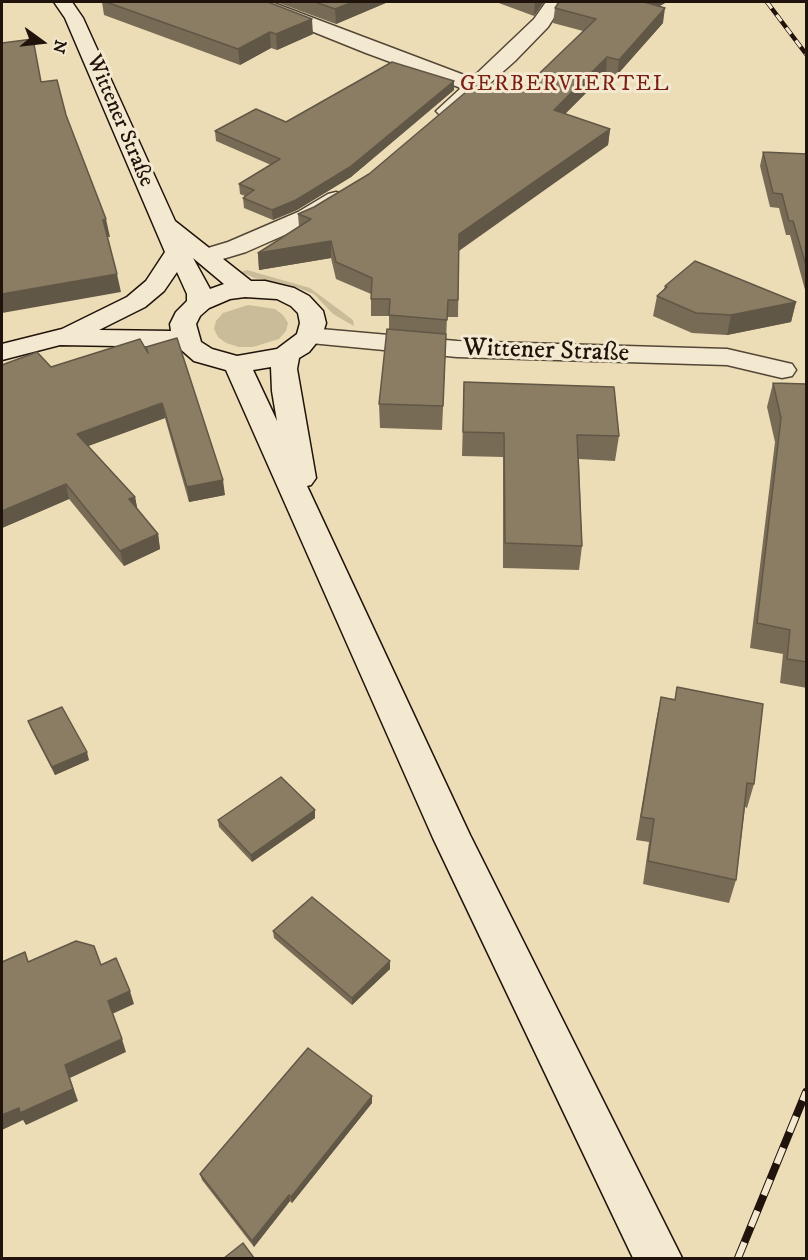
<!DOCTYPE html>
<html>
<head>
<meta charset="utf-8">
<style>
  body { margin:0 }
  #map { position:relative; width:808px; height:1260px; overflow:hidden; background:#edddb6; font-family:"IM FELL DW Pica",serif }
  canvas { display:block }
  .frame { position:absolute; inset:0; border:3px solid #20130b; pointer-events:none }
  .north { position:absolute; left:12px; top:12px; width:60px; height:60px; -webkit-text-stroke:4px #f3e9d0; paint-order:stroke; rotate:105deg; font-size:16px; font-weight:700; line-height:24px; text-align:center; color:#20130b }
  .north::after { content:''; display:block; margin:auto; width:21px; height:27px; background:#20130b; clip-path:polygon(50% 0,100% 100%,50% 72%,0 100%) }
</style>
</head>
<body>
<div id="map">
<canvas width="808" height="1260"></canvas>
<div class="frame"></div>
<div class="north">N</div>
</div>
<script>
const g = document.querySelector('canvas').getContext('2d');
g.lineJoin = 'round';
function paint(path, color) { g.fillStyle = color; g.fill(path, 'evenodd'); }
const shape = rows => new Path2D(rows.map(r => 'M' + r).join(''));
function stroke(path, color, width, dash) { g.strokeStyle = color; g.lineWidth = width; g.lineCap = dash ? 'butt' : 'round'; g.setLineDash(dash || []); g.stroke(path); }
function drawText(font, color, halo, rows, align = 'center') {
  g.font = font + ' "IM FELL DW Pica",serif'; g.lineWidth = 6; g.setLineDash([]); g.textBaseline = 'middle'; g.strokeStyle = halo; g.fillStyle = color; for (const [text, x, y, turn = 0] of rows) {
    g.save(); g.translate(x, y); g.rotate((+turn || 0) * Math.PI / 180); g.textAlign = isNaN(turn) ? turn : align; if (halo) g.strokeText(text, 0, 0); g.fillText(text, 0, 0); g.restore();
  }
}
const green = shape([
  [247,270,310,288,353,320,354,326,333,314,314,294,290,285,254,278,241,272],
  [248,305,275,309,283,315,288,323,286,331,279,339,253,347,239,347,226,343,218,337,214,329,216,321,223,313]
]);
const street = shape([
  [247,2,271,2,472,78,534,19,546,2,564,2,548,27,515,61,454,115,447,117,440,115,436,111,461,88,366,53,249,6,247,2],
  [336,192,344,194,348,199,344,204,314,222,246,252,216,261,207,263,198,261,195,256,198,251,228,242,298,212,328,194,336,192],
  [309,328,457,341,727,349,792,364,796,370,792,376,782,378,727,365,457,357,300,342,296,336,300,330,309,328]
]);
const secondary = shape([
  [54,2,72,2,83,18,175,221,251,281,265,281,294,288,309,296,323,311,326,323,322,336,309,352,299,358,297,369,316,478,311,485,307,486,470,835,682,1258,633,1258,433,838,226,370,194,361,178,347,60,345,2,360,2,344,62,329,127,297,146,281,165,252,65,18,54,2],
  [193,258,224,284,210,289,193,258],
  [177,272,187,294,187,301,176,312,170,324,171,331,99,330,145,307,164,291,177,272],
  [245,297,277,299,291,306,298,313,300,323,297,334,277,349,237,356,212,349,201,342,196,324,200,316,209,308,230,299,245,297],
  [271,367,272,391,277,421,253,370,271,367]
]);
const railFar1 = shape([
  [767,2,806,54]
]);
const rail = shape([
  [738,1258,806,1092]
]);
const wall = shape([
  [102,2,268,2,313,34,277,50,271,48,240,65,104,15],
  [276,2,388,2,336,24],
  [496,2,544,2,534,16],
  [559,2,665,2,665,3,659,6,663,23,617,75,606,73,565,114,610,129,608,145,459,251,458,317,447,317,442,430,380,428,379,404,389,329,389,316,371,316,371,294,336,279,331,258,259,270,258,253,299,227,298,214,314,207,521,91,583,31,553,23,555,8],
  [454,81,454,90,351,177,297,210,273,220,244,208,243,198,245,196,240,194,239,184,271,165,216,141,215,131,286,122],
  [763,152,807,154,807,297,790,235,786,235,779,208,770,207,760,166],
  [665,286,796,302,791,322,727,335,692,333,653,316,657,296,664,289],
  [140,339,225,495,189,502,165,418,88,446,135,497,137,508,158,534,160,549,124,566,69,499,2,528,2,365,51,367],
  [464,382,619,436,615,461,579,459,582,546,579,570,503,568,503,457,462,456],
  [773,383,807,384,807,688,780,683,783,654,750,648,775,442,767,407],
  [677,687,754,784,747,808,745,807,736,880,729,903,643,884,649,842,636,840,656,721,661,697,675,699],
  [28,721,89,760,55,775,31,729],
  [315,810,315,818,252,862,219,827,218,820],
  [273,931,390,961,390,969,352,1005,274,938],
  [372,1096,372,1103,292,1203,290,1201,254,1247,202,1180,200,1174]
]);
const shadedWall = shape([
  [353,2,388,2,336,24,335,9],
  [535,2,544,2,534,16],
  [645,2,665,2,665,3,642,17],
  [665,8,663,23,617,75,619,60],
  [312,19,313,34,277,50,276,34],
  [270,32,271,48,240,65,238,49],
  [607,57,606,73,553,126,554,110],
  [454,81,454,90,351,177,297,210,273,220,272,210],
  [610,129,608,145,458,251,459,234],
  [106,219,110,237,107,237,103,220],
  [331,241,331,258,259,270,258,253],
  [117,274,121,292,2,313,2,294],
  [796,302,791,322,727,335,731,315],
  [162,403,165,418,80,449,77,434],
  [223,480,225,495,189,502,187,487],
  [66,484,69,499,2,528,2,511],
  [135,497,138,512,129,499],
  [158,534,160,549,124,566,120,551],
  [87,752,89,760,55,775,52,767],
  [315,810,315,818,252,862,251,855],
  [390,961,390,969,352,1005,352,998],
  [130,991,134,1004,112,1014,108,1001],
  [122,1039,126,1052,70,1078,78,1101,26,1125,23,1120,2,1130,2,1115,65,1065],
  [372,1096,372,1103,292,1203,291,1197],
  [289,1195,290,1201,254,1247,252,1241]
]);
const building = shape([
  [106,2,268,2,312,19,276,34,270,32,238,49,106,2],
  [315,2,353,2,335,9,315,2],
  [559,2,645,2,644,2,665,8,619,60,607,57,554,110,610,129,459,234,458,300,448,300,447,320,389,315,390,299,371,299,372,278,336,262,331,241,258,253,311,219,298,214,314,207,369,174,479,81,521,91,596,19,555,8,559,2],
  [33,39,41,82,57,80,66,115,106,219,103,220,117,274,2,294,2,43,33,39],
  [392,62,454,81,350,167,296,200,272,210,243,198,254,190,239,184,280,159,215,131,256,109,286,122,392,62],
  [763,152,807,154,807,269,793,221,789,221,782,194,773,193,763,152],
  [695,261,796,302,731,315,696,313,657,296,667,287,665,286,695,261],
  [387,329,446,334,443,406,379,404,387,329],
  [177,338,223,480,187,487,162,403,77,434,135,497,129,499,158,534,120,551,66,484,2,511,2,365,37,352,51,367,140,339,148,353,146,347,177,338],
  [464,382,614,387,619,436,577,435,582,546,505,543,504,433,463,432,464,382],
  [773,383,807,384,807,662,787,659,790,630,757,623,781,418,773,383],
  [677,687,763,704,754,784,747,783,736,880,648,861,654,819,641,817,661,697,675,700,677,687],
  [62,707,87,752,52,767,28,721,62,707],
  [281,777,315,810,251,855,218,820,281,777],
  [312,897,390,961,352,998,273,931,312,897],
  [76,941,94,946,101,965,116,958,130,991,108,1001,122,1039,65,1065,73,1089,20,1113,19,1108,2,1115,2,962,25,952,28,962,76,941],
  [308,1048,372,1096,291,1197,289,1195,252,1241,200,1174,308,1048],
  [243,1243,254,1258,224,1258,243,1243]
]);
const farNeighbourhoodnames = [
  ["GERBERVIERTEL",565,85]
];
const farStreetnames = [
  ["Wittener Straße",119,121,67]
];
const streetNames = [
  ["Wittener Straße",546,352,2]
];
paint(green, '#cabb99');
stroke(street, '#534636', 3);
stroke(secondary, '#20130b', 3);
paint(street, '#f3e9d0');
paint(secondary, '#f3e9d0');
stroke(railFar1, '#20130b', 4.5);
stroke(rail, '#20130b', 8);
stroke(railFar1, '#f3e9d0', 3, [8]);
stroke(rail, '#f3e9d0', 6, [17]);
paint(wall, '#786b56');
paint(shadedWall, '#615746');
paint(building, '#8b7c64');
stroke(building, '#615746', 1.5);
g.letterSpacing = '1.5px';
drawText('22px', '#7a1f14', '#f3e9d0', farNeighbourhoodnames);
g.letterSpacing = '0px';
drawText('22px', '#20130b', '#f3e9d0', farStreetnames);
drawText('26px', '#20130b', '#f3e9d0', streetNames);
</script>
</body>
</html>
